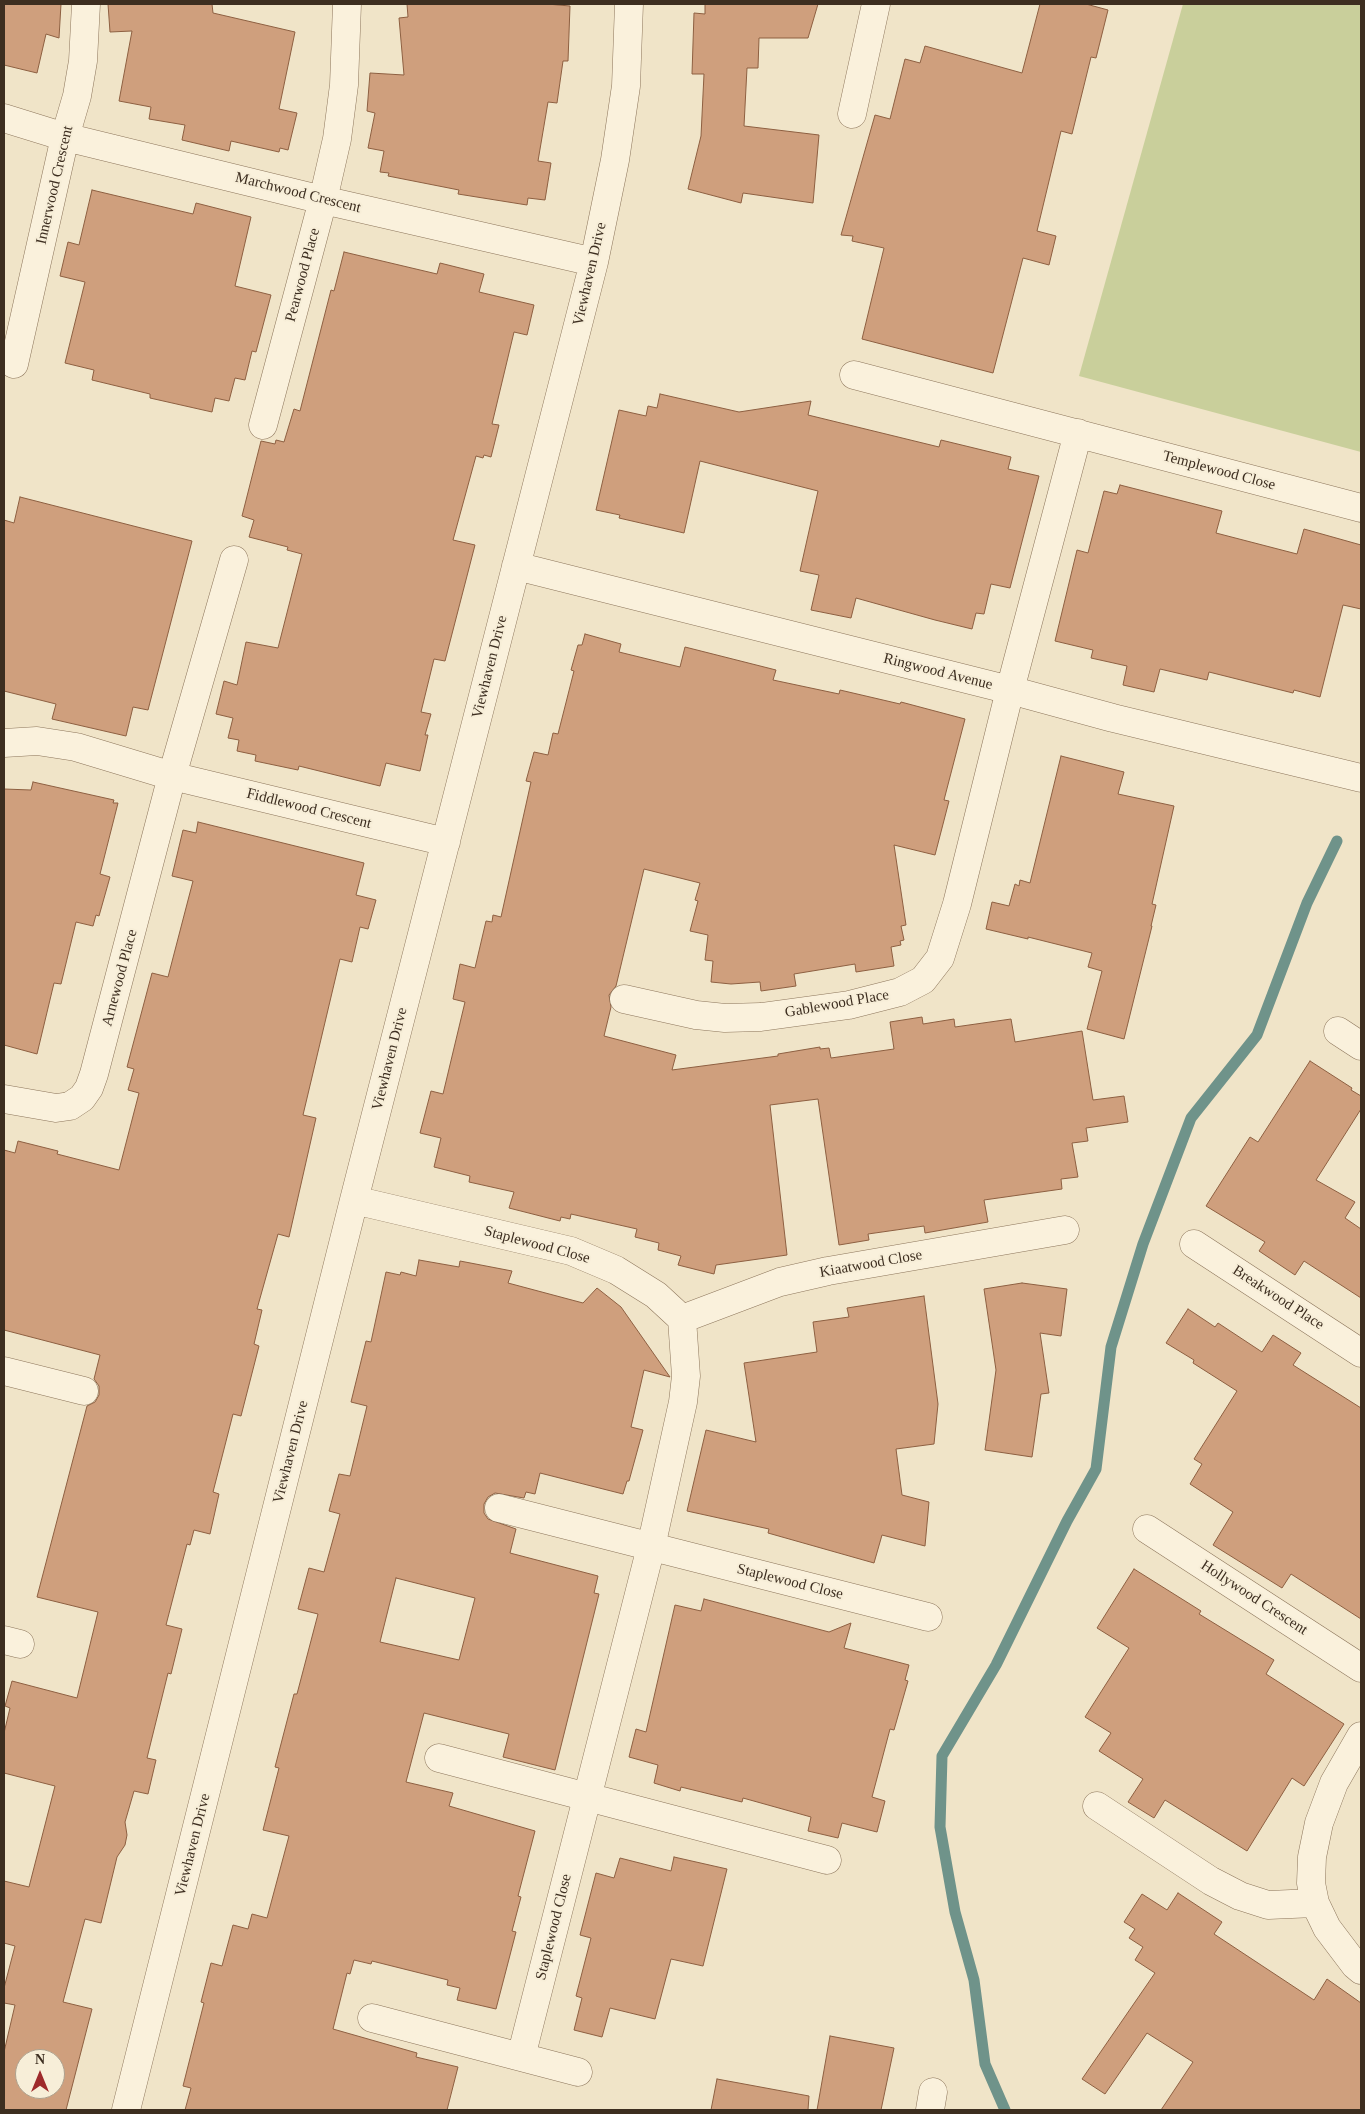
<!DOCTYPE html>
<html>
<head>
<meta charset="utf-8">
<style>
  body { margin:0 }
  #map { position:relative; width:1365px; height:2114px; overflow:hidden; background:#f0e4c8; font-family:Georgia,serif }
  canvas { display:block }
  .frame { position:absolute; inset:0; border:5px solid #3d2e20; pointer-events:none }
  .north { position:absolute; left:15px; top:2049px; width:50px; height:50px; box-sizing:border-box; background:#f7eed8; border:1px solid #ada18e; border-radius:50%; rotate:0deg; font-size:14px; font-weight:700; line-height:20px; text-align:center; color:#3d2e20 }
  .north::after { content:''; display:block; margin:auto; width:18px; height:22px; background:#9e2a2b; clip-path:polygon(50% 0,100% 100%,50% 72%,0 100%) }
</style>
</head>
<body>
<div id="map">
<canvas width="1365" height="2114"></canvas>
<div class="frame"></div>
<div class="north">N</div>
</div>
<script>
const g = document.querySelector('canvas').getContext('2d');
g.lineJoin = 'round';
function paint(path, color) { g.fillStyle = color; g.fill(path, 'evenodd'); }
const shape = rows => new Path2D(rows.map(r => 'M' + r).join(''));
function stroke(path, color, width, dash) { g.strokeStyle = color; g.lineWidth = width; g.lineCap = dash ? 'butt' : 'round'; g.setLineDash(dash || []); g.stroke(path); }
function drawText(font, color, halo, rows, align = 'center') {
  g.font = font + ' Georgia,serif'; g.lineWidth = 4; g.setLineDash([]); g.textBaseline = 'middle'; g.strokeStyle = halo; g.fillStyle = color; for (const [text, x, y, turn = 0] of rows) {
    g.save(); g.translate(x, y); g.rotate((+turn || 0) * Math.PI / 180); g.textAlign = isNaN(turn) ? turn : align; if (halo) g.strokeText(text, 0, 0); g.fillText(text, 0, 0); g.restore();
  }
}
const green = shape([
  [1183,4,1361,4,1361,452,1079,376]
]);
const stream = shape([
  [1005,2110,985,2064,974,1980,955,1912,940,1827,942,1756,996,1665,1067,1521,1096,1469,1111,1347,1143,1244,1191,1118,1257,1035,1307,903,1337,841]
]);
const building = shape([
  [4,4,61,4,59,38,46,34,37,73,4,65,4,4],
  [108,4,212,4,213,13,295,32,279,109,297,113,288,150,280,148,279,152,231,141,229,151,182,140,185,125,149,119,151,107,119,101,132,31,110,32,108,4],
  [407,4,547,4,570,6,568,61,563,61,557,103,548,102,538,161,551,163,545,200,528,198,527,205,458,194,459,190,388,176,389,173,380,172,384,151,368,148,375,113,367,111,370,73,404,75,399,18,408,17,407,4],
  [705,4,818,4,808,38,759,38,758,68,747,68,744,126,819,135,813,203,743,193,741,203,688,189,701,136,704,74,692,74,694,13,705,14,705,4],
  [1040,4,1086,4,1108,10,1096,58,1091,57,1072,134,1061,131,1037,231,1056,236,1049,265,1023,258,993,373,862,339,884,248,852,241,853,236,841,235,875,115,890,119,905,59,920,63,925,46,1022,73,1040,4],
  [92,190,193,214,196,203,251,217,235,286,271,295,256,352,252,351,245,380,235,378,229,401,215,398,212,412,150,398,150,394,92,380,94,370,65,363,85,282,60,276,68,242,79,245,92,190],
  [344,252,437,274,440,263,484,274,479,292,534,305,527,335,514,332,492,424,499,425,491,457,484,455,483,458,476,456,453,540,475,545,445,661,434,659,421,712,431,714,425,735,428,735,420,771,386,763,380,786,299,766,298,770,255,761,256,755,237,751,239,740,228,738,233,718,216,714,224,681,237,685,246,642,278,648,302,554,287,550,288,547,249,537,254,520,242,516,261,441,275,444,276,440,284,442,294,409,300,411,331,290,334,291,344,252],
  [660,394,739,412,811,401,808,415,939,447,941,440,1011,457,1008,469,1039,476,1010,588,991,584,984,614,976,613,972,629,935,620,856,598,851,618,811,610,819,575,800,571,818,491,700,461,684,533,619,518,620,515,596,510,619,410,646,416,648,406,657,408,660,394],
  [1120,485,1222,511,1216,533,1297,554,1304,529,1361,545,1361,609,1343,605,1320,697,1294,690,1293,693,1209,672,1207,680,1160,669,1154,692,1123,685,1127,666,1091,658,1093,650,1055,641,1077,550,1088,553,1104,491,1117,494,1120,485],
  [20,497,192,541,148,710,133,707,126,736,52,719,56,704,4,691,4,520,14,523,20,497],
  [585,634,621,644,619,652,680,667,685,647,776,670,773,680,839,694,840,690,900,704,901,702,965,719,944,800,949,801,935,855,894,845,906,925,901,926,904,940,900,941,901,945,891,947,894,966,856,972,855,964,794,974,796,986,761,991,760,982,731,984,711,982,713,961,705,960,708,935,690,931,698,901,695,900,700,883,644,869,616,986,609,995,611,1007,604,1036,676,1055,672,1070,778,1056,778,1054,820,1047,820,1049,829,1048,831,1058,894,1049,890,1022,922,1017,923,1024,954,1019,955,1027,1011,1019,1015,1042,1082,1031,1093,1100,1124,1096,1128,1122,1086,1128,1088,1141,1072,1143,1078,1177,1061,1179,1062,1189,984,1200,988,1222,925,1233,924,1226,868,1234,869,1240,839,1245,818,1099,770,1105,787,1255,716,1265,714,1274,678,1265,681,1256,658,1250,659,1243,635,1237,637,1229,571,1214,570,1219,561,1217,560,1221,509,1208,514,1192,469,1182,470,1176,434,1167,441,1138,420,1133,431,1091,443,1094,465,1002,453,999,460,964,475,968,486,921,492,922,493,915,501,917,531,782,526,781,534,752,548,755,553,733,558,734,574,671,571,670,578,645,582,645,585,634],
  [1061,756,1124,772,1118,794,1174,806,1152,904,1156,905,1151,926,1152,926,1124,1039,1087,1029,1102,971,1088,967,1092,953,1028,937,1028,939,986,929,992,902,1009,906,1015,884,1019,886,1020,880,1030,883,1061,756],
  [33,782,114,800,113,803,118,803,100,874,110,877,99,916,96,915,93,926,76,922,61,984,54,983,37,1054,4,1045,4,789,31,790,33,782],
  [198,822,364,863,356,895,376,900,368,929,360,927,352,962,340,959,303,1115,316,1118,289,1237,278,1234,257,1309,262,1310,254,1344,259,1346,241,1416,233,1414,213,1492,219,1494,210,1534,194,1530,190,1545,187,1544,166,1625,182,1629,171,1674,168,1673,147,1758,156,1760,148,1794,134,1791,125,1822,127,1835,125,1845,117,1857,101,1923,85,1919,63,2002,92,2009,66,2110,4,2110,4,2052,15,2005,4,2003,4,1988,15,1946,4,1943,4,1881,29,1887,55,1786,4,1773,4,1733,10,1708,5,1706,12,1681,77,1698,98,1612,37,1597,87,1406,95,1402,99,1395,99,1386,94,1379,100,1355,4,1330,4,1150,15,1153,18,1141,58,1151,57,1154,119,1170,139,1093,128,1090,134,1069,127,1067,152,973,168,977,193,881,172,876,183,830,196,833,198,822],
  [25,2059,55,2059,55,2089,25,2089,25,2059],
  [1310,1061,1352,1088,1351,1090,1361,1096,1361,1109,1316,1180,1355,1202,1345,1218,1361,1229,1361,1298,1304,1261,1295,1275,1259,1251,1265,1242,1206,1206,1250,1137,1258,1142,1310,1061],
  [419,1260,459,1267,460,1261,512,1271,508,1283,583,1303,597,1288,621,1307,670,1377,644,1370,631,1427,643,1430,629,1481,627,1481,623,1494,540,1473,535,1494,526,1492,524,1498,495,1493,488,1497,484,1504,484,1513,488,1519,516,1529,510,1553,598,1576,594,1593,599,1594,555,1770,503,1757,509,1734,424,1713,406,1782,453,1793,449,1806,535,1831,518,1896,521,1897,512,1931,516,1932,496,2009,457,2000,460,1988,447,1985,448,1980,372,1961,371,1964,354,1960,350,1974,347,1973,333,2029,417,2053,416,2057,458,2067,447,2110,185,2110,191,2088,183,2086,204,2003,201,2002,211,1963,222,1966,233,1925,248,1929,252,1914,267,1918,289,1836,263,1830,279,1768,275,1767,294,1694,297,1694,318,1614,298,1609,309,1568,324,1572,340,1514,329,1511,339,1474,350,1476,367,1406,351,1402,366,1341,371,1342,386,1272,400,1275,401,1272,416,1276,419,1260],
  [396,1578,475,1598,459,1660,380,1642,396,1578],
  [1022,1283,1067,1289,1061,1336,1040,1333,1049,1393,1041,1394,1032,1457,985,1450,996,1370,984,1289,1022,1283],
  [924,1296,938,1404,934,1444,896,1449,902,1495,929,1502,925,1546,882,1535,874,1563,768,1533,769,1529,687,1511,706,1430,756,1442,744,1363,817,1352,813,1322,849,1317,847,1308,924,1296],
  [1188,1309,1215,1327,1218,1323,1262,1352,1273,1335,1301,1353,1293,1365,1361,1408,1361,1619,1291,1574,1282,1588,1213,1545,1233,1512,1190,1484,1202,1464,1194,1459,1237,1391,1193,1363,1194,1360,1166,1343,1188,1309],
  [1134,1569,1201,1611,1199,1614,1274,1660,1266,1674,1344,1724,1304,1786,1292,1778,1247,1851,1165,1800,1154,1818,1128,1802,1143,1779,1099,1751,1111,1733,1085,1717,1129,1648,1097,1628,1134,1569],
  [704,1599,829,1632,851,1623,844,1648,909,1665,905,1680,908,1681,894,1730,890,1729,872,1797,885,1801,877,1832,842,1823,838,1838,808,1831,811,1817,743,1798,742,1802,681,1787,680,1791,654,1783,658,1765,629,1757,636,1729,646,1732,675,1605,701,1611,704,1599],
  [674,1857,727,1869,703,1966,671,1959,655,2019,610,2008,602,2037,574,2030,582,1998,576,1996,591,1938,580,1935,596,1873,614,1878,620,1858,671,1871,674,1857],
  [1178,1893,1222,1922,1214,1934,1314,2000,1327,1979,1361,2003,1361,2110,1161,2110,1193,2062,1147,2033,1105,2094,1082,2079,1155,1973,1135,1960,1143,1947,1129,1938,1135,1929,1124,1922,1142,1894,1167,1910,1178,1893],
  [830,2036,894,2048,881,2110,817,2110,830,2036],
  [717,2079,809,2096,808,2110,711,2110,717,2079]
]);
const minor = shape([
  [852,114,876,4],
  [4,118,65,137,323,200,594,262],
  [14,364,65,137,77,96,83,61,86,4],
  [854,375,1361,508],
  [263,425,323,200,337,139,344,85,347,4],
  [516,566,1010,690,1113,718,1361,778],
  [4,743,37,741,76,747,172,776,446,842],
  [624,999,696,1015,725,1018,761,1017,849,1005,900,992,923,980,940,958,957,904,1010,690,1078,433],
  [1338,1031,1361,1046],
  [4,1099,56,1108,70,1106,82,1098,89,1088,94,1074,172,776,234,560],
  [354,1200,571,1251,616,1270,656,1295,682,1319,686,1376,683,1402,651,1547,521,2057],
  [1194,1244,1361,1353],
  [682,1319,780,1282,828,1271,1065,1230],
  [4,1371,84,1391],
  [499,1508,928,1617],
  [1147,1529,1361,1668],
  [4,1640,20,1644],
  [1361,1736,1334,1783,1319,1823,1312,1857,1311,1883,1315,1903,1327,1928,1355,1965,1361,1970],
  [439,1758,827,1860],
  [1097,1806,1211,1881,1240,1896,1268,1905,1315,1903],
  [372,2018,578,2072],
  [126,2110,354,1200,594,262,615,160,626,86,629,4],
  [930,2110,933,2092]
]);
const streetNames = [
  ["Innerwood Crescent",55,185,-77],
  ["Marchwood Crescent",298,193,14],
  ["Viewhaven Drive",590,274,-77],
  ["Pearwood Place",303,275,-75],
  ["Templewood Close",1219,471,15],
  ["Viewhaven Drive",490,667,-76],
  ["Ringwood Avenue",938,672,14],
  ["Fiddlewood Crescent",309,809,14],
  ["Arnewood Place",120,978,-75],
  ["Gablewood Place",837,1004,-10],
  ["Viewhaven Drive",390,1059,-76],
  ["Staplewood Close",537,1245,15],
  ["Kiaatwood Close",871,1264,-10],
  ["Breakwood Place",1278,1298,33],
  ["Viewhaven Drive",291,1452,-76],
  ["Staplewood Close",790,1582,14],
  ["Hollywood Crescent",1254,1598,33],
  ["Viewhaven Drive",193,1845,-76],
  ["Staplewood Close",554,1927,-76]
];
paint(green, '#c9cf9b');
stroke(stream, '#6f938a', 11);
paint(building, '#cf9f7d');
stroke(building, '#8d5f41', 1);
stroke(minor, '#8d765c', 29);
stroke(minor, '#faf1dc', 28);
drawText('15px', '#3d2e20', '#f7eed8', streetNames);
</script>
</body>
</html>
